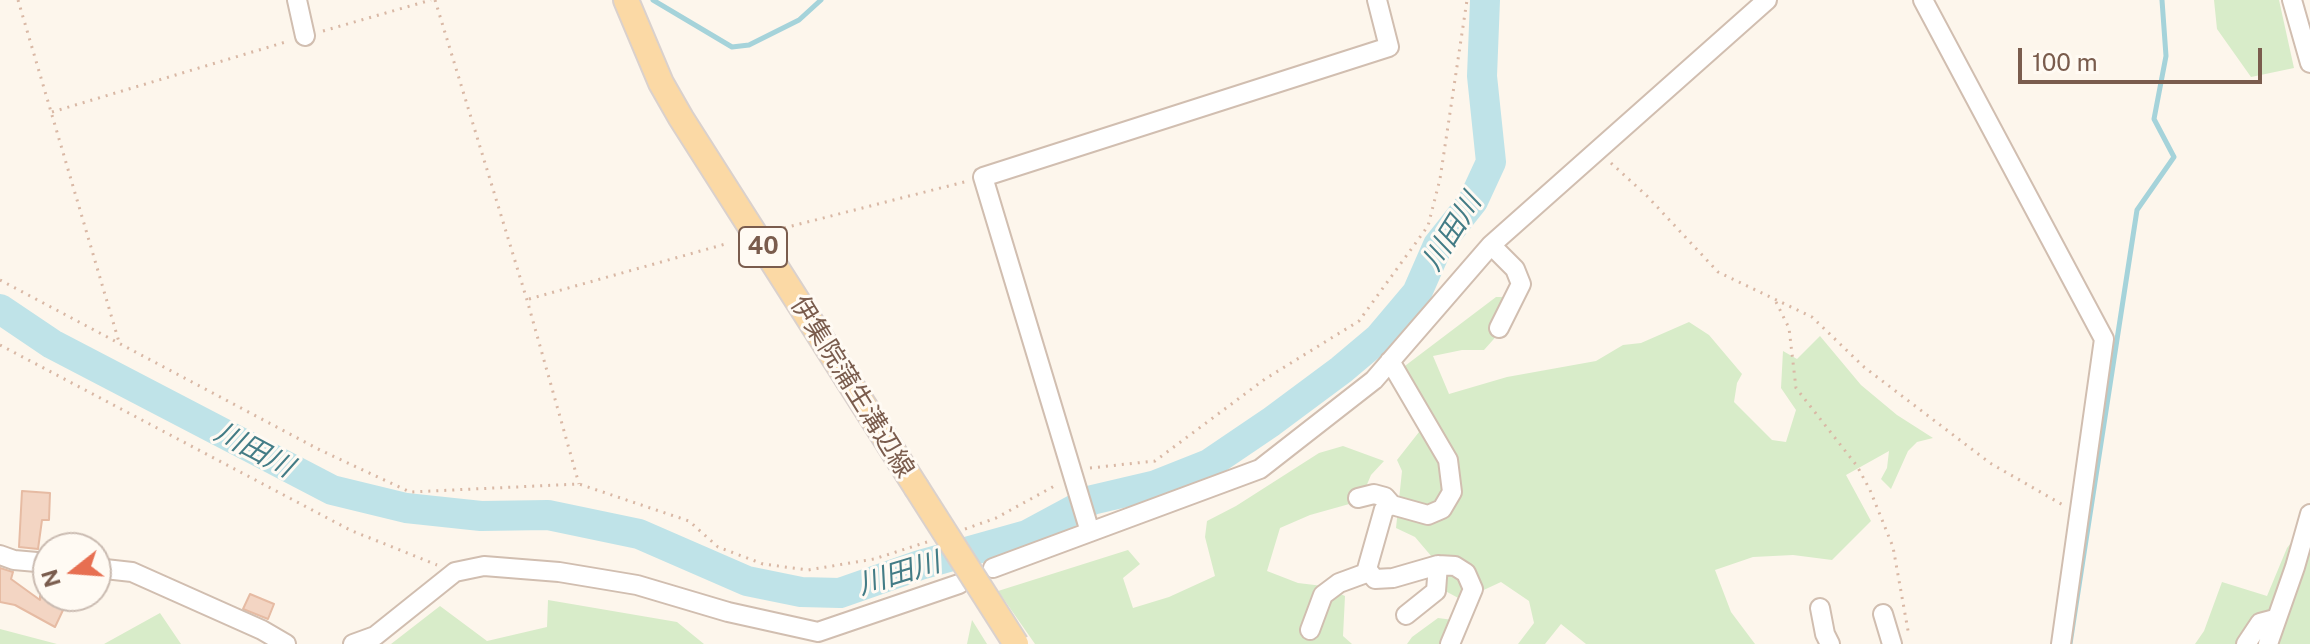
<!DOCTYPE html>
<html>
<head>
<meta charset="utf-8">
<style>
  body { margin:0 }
  #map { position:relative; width:2310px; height:644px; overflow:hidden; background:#fdf6ec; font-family:"Public Sans",sans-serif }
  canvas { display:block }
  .north { position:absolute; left:32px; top:532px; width:80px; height:80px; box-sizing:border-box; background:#fffaf3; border:2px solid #cabbb1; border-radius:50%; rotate:253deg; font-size:22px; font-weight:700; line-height:32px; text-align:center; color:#7a5c4d }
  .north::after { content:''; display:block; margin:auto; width:28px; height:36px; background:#e76f51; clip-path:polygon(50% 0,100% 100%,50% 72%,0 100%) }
  .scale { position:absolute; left:2018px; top:48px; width:244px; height:36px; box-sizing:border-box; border:4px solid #7a5c4d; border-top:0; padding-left:10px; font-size:24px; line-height:28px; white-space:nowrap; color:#7a5c4d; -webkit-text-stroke:6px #fffaf3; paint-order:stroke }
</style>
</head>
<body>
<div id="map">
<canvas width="2310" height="644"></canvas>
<div class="north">N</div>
<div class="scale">100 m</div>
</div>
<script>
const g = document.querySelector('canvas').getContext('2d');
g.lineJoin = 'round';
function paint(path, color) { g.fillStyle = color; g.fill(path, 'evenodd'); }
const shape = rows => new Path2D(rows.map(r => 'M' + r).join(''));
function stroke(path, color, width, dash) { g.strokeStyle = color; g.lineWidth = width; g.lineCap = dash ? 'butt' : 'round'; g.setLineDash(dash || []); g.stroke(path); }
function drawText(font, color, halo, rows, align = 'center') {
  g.font = font + ' "Public Sans","Noto Sans JP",sans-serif'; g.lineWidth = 6; g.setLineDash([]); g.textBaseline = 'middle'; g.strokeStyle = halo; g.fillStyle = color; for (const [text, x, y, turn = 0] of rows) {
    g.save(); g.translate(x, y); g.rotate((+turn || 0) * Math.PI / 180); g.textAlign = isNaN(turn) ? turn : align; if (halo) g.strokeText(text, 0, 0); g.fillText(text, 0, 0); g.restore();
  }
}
const green = shape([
  [2214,0,2279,0,2294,68,2251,77,2217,29],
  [1496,297,1520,297,1509,322,1484,350,1462,350,1433,356,1449,394,1507,377,1596,361,1623,345,1641,343,1689,322,1709,335,1742,374,1737,383,1734,402,1772,440,1786,442,1796,410,1781,388,1783,351,1797,359,1820,336,1861,385,1897,415,1933,438,1917,442,1908,451,1891,489,1881,479,1887,468,1889,451,1846,475,1871,521,1832,560,1793,555,1753,557,1715,570,1731,612,1755,644,1586,644,1561,624,1545,644,1518,644,1534,623,1529,601,1501,582,1462,600,1436,586,1432,557,1415,537,1396,528,1402,471,1397,460,1419,432,1407,400,1389,378],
  [1343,446,1384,461,1371,475,1360,501,1310,515,1280,528,1267,571,1298,583,1323,586,1345,596,1343,636,1352,644,1035,644,998,591,1128,550,1140,564,1123,578,1133,608,1169,597,1215,576,1205,537,1207,521,1236,506,1319,453],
  [2307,522,2310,525,2310,644,2195,644,2204,631,2222,582,2267,596,2287,548],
  [548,600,677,622,704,644,391,644,440,606,487,641,547,627],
  [160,613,181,644,104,644],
  [1438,618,1461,621,1446,644,1407,644,1412,637],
  [972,620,987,644,967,644],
  [0,629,57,644,0,644]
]);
const stream = shape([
  [653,0,732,47,749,45,799,20,821,0],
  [2070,644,2137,210,2174,157,2154,119,2166,56,2162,0]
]);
const river = shape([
  [0,309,52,344,332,490,406,508,481,516,548,515,639,534,747,581,801,592,840,593,920,565,1027,535,1092,500,1156,485,1209,464,1271,422,1341,370,1379,338,1417,293,1438,245,1473,201,1491,162,1482,76,1485,0]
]);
const building = shape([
  [22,491,50,493,49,520,42,520,38,549,19,547,22,491],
  [0,568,13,572,11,579,40,600,40,596,64,608,55,627,15,605,0,602,0,568],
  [250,594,274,604,268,619,243,609,250,594]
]);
const path = shape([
  [18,0,119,342],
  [435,0,527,300,579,484],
  [323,31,431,0],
  [52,112,289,41],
  [1611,163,1647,196,1718,272,1812,317,1864,367,1990,463,2063,505],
  [784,228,968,181],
  [0,280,320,450,410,492,579,484,689,521,718,547,763,564,808,570,874,559,927,542],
  [529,299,729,243],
  [1776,302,1789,328,1796,388,1857,466,1870,490,1893,547,1909,636],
  [0,345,350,530,437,565],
  [1090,468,1155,461,1265,379,1359,321,1428,226,1440,179,1467,0],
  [965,529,996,518,1058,484]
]);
const minor = shape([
  [297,0,305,36],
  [1923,0,2104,339,2061,644],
  [2292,0,2310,63],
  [1491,245,1515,269,1521,284,1499,328],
  [1390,361,1448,460,1452,492,1442,509,1428,515,1392,505,1384,509,1367,569,1375,579,1393,578,1438,565,1455,566,1466,573,1473,589,1450,644],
  [1358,498,1374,494,1385,497,1392,505],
  [1090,532,983,177,1389,47,1377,0],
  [0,555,14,560,48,563],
  [96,568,132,572,262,630,286,644],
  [993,568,1260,469,1374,380,1491,245,1767,0],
  [1820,608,1825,634,1830,644],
  [1883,614,1892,644],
  [1406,615,1436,591,1438,565],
  [1310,630,1323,595,1339,583,1369,572],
  [353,644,375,636,455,572,484,566,559,572,637,585,728,612,818,632,959,584],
  [2246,644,2260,623,2275,619],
  [2268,644,2295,567,2310,514]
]);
const major = shape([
  [626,0,661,83,681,118,916,487]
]);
const majorBridge = shape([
  [916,487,1016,644]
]);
const shields = [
  [763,247,48]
];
const shieldNames = [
  ["40",763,247]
];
const streetNames = [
  ["伊集院蒲生溝辺線",852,387,58]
];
const waterNames = [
  ["川田川",1452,232,-58],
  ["川田川",254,450,28],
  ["川田川",899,574,-17]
];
paint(green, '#d8ecc9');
stroke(stream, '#a5d3da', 5);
stroke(river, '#bfe3e8', 30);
paint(building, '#f3d5c3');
stroke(building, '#e6bba3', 2);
stroke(minor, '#d1beb0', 22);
stroke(major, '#dad1cd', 28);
stroke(path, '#d9b8a5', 3, [2, 6]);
stroke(minor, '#fff', 18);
stroke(major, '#fbd9a5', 24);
stroke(majorBridge, '#dad1cd', 28, []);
stroke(majorBridge, '#fbd9a5', 24);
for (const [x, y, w] of shields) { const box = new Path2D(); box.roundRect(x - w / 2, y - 20, w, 40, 6); g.fillStyle = '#fffaf3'; g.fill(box); stroke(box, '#7a5c4d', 2); }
drawText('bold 24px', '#7a5c4d', null, shieldNames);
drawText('26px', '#7a5c4d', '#fffaf3', streetNames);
drawText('italic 28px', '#437c86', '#fffaf3', waterNames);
</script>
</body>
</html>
